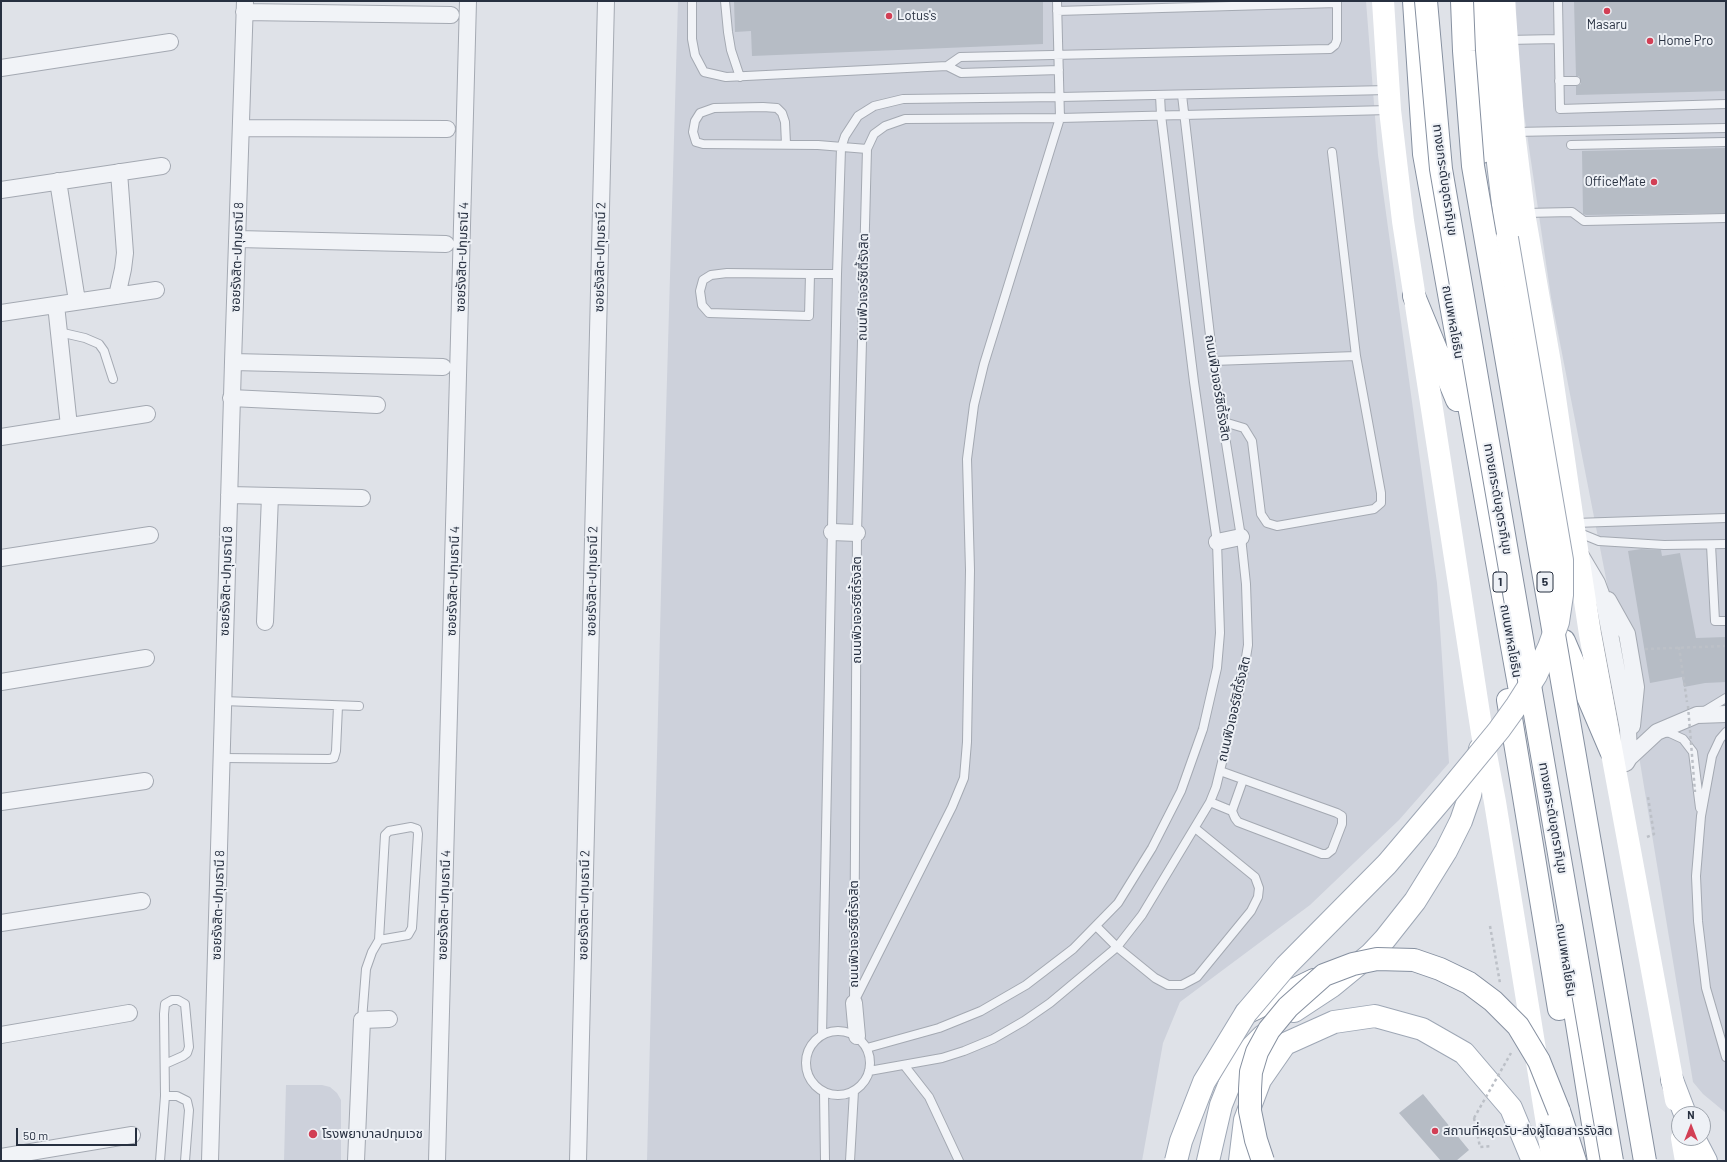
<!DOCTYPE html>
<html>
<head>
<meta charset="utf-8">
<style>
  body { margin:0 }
  #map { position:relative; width:1727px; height:1162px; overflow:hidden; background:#dfe2e8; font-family:Barlow,sans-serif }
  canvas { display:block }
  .frame { position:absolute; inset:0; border:2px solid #273040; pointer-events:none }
  .north { position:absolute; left:1671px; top:1106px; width:40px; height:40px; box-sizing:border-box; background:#eef1f6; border:1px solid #9ea4ad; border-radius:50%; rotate:0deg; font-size:11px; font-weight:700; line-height:16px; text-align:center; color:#273040 }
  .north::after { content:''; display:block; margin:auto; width:14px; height:18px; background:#d23f55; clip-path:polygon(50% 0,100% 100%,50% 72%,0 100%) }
  .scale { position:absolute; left:16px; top:1128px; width:121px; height:18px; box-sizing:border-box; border:2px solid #273040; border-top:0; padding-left:5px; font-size:12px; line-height:14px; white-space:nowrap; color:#273040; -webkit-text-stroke:3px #eef1f6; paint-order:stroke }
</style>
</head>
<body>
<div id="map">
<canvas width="1727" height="1162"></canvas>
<div class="frame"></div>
<div class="north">N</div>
<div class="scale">50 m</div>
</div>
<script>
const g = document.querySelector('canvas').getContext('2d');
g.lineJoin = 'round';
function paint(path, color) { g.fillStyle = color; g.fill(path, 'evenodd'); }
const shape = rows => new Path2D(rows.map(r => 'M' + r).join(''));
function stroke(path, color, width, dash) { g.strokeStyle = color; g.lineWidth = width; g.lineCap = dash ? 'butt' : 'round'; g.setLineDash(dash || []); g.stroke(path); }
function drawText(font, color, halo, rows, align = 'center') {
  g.font = font + ' Barlow,"Noto Sans Thai",sans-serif'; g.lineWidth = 4; g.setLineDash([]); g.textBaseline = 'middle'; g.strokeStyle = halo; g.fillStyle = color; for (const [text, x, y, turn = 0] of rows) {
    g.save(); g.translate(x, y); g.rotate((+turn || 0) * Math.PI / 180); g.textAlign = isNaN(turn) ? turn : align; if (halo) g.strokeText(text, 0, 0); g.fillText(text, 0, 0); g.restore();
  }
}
const built = shape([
  [678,1,1366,1,1378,155,1437,583,1449,763,1399,820,1310,905,1180,1002,1163,1043,1142,1161,647,1161,662,551],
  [1516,1,1726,1,1726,1113,1703,1094,1693,1082,1629,696,1551,297,1517,66],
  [286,1085,322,1085,330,1087,337,1093,341,1100,341,1161,284,1161]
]);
const building = shape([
  [734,1,1043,1,1043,44,752,56,751,31,735,32],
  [1574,1,1726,1,1726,91,1576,95,1576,86,1581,84,1581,81,1579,76,1576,76],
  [1726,148,1726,213,1586,215,1583,214,1582,151],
  [1641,549,1661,550,1662,556,1680,553,1696,638,1726,637,1726,682,1705,683,1684,687,1682,677,1650,683,1628,551],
  [1423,1094,1469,1150,1456,1161,1441,1161,1399,1113]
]);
const path = shape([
  [1679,647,1687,702],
  [1645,649,1726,646],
  [1647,837,1654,834,1648,797],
  [1474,1118,1480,1147,1492,1146]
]);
const service = shape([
  [692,1,692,39,695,55,704,72,726,77,947,66,961,73,1059,70],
  [725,1,728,32,731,50,740,77],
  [1558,1,1560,109,1726,104],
  [1057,11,1337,3],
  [1507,40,1558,39],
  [947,66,960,57,1330,49,1335,45,1337,40,1337,1],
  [1559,81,1576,81],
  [1514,132,1726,128],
  [786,144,785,122,782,113,777,108,763,107,714,108,700,113,695,121,693,132,696,142,703,144,818,145,867,149],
  [1571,145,1726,142],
  [1525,213,1572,212,1584,221,1726,218],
  [810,274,809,316,709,313,702,305,700,291,703,280,711,275,727,273,810,274,837,274],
  [59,332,85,338,99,344,104,351,113,379],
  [1213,361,1356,356,1332,152],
  [1224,422,1244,428,1252,441,1261,514,1267,523,1277,526,1374,509,1381,503,1381,493,1356,356],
  [1575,523,1726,518],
  [1577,532,1599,541,1664,545,1726,544],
  [1711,545,1715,621,1726,621],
  [223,701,359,706],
  [1703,712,1726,698],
  [1662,732,1670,733,1683,739,1693,752,1700,808],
  [1726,732,1720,739,1712,756,1701,816,1696,876,1698,921,1706,988,1726,1057],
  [222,758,329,759,334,758,336,751,338,706],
  [1220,771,1337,813,1342,816,1342,824,1332,850,1327,854,1322,854,1238,822,1235,818,1232,811,1243,780],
  [1210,802,1232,811],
  [1096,926,1117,947,1155,978,1168,985,1182,985,1197,977,1251,911,1258,897,1259,888,1255,877,1195,828],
  [855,1000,952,807,964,778,967,742,970,570,967,459,974,405,984,364,1060,118,1057,1],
  [854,1003,857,533,867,149,874,134,885,126,905,119,1060,118,1389,110],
  [362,1020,366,969,372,952,379,940,385,835,389,831,411,827,417,829,418,834,412,928,408,935,379,940],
  '806 1063a32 32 0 1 1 64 0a32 32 0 1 1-64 0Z',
  [822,1035,837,274,841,148,845,136,858,116,874,106,903,99,1060,97,1388,90],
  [867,1048,939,1028,981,1011,1026,985,1073,949,1118,903,1152,848,1181,791,1203,729,1217,668,1220,633,1217,542,1194,382,1161,115,1160,95],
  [904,1065,929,1097,959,1161],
  [869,1071,942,1058,964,1051,993,1039,1024,1021,1050,1003,1117,947,1142,915,1210,802,1216,787,1243,676,1248,645,1246,584,1241,537,1213,361,1182,95],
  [824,1092,825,1161],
  [165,1096,177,1096,187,1101,189,1110,185,1161],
  [160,1161,165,1096,164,1014,165,1004,172,1000,178,1000,185,1004,189,1047,187,1053,183,1056,165,1064],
  [850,1161,854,1091]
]);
const minor = shape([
  [244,12,451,15],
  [1,68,170,42],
  [241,128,447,129],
  [58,181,77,301],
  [1,190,162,166],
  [238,239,446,244],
  [117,296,123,269,125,253,119,172],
  [56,305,69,426],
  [1,313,156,290],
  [233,362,443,367],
  [231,398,377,405],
  [1,437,147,414],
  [229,495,362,498],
  [832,532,857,533],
  [1217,542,1241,537],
  [1581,556,1597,583,1604,602,1628,729,1629,758],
  [1,558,150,535],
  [1608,600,1627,634,1636,687,1632,726],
  [265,622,270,496],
  [1,682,146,658],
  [1626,763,1629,758,1657,732,1697,715,1726,714],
  [1,802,145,781],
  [1,923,142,901],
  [854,1003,857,1036],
  [1,1035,129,1013],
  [1,1157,132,1135],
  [210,1161,233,362,245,1],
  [356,1161,362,1020,389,1019],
  [437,1161,468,1],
  [578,1161,606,1]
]);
const secondary = shape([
  [1383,1,1390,110,1403,221,1482,733,1495,802,1553,1161],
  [1504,1,1514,132,1524,213,1550,363,1577,549,1590,634,1676,1100],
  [1682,1138,1686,1161]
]);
const primary = shape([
  [1487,1,1496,146,1507,238],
  [1294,1011,1332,986,1371,954,1385,939,1415,901,1446,851,1461,821,1470,795,1480,749],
  [1672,1080,1685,1114],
  [1694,1138,1706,1161],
  [1208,1161,1221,1105,1229,1085,1238,1067,1250,1049,1263,1036],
  [1240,1161,1245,1120,1260,1080,1285,1044,1334,1022,1375,1016,1422,1029,1464,1053,1511,1108,1533,1161]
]);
const trunk = shape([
  [1414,1,1424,154,1522,702],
  [1474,1,1482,152],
  [1414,296,1457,400],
  [1564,641,1611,751],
  [1508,700,1559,1009],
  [1564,943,1599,1161]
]);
const motorway = shape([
  [1246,1013,1314,980],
  [1559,1111,1575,1161]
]);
const pathBridge = shape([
  [1688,706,1695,792],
  [1490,926,1500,983],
  [1474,1118,1511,1053]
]);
const primaryBridge = shape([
  [1176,1161,1181,1141,1204,1082,1246,1013,1286,966,1387,864,1448,792,1499,730,1517,705,1536,675,1549,647,1558,622,1562,595,1562,560,1507,238]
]);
const motorwayBridge = shape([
  [1426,1,1441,169,1612,1161],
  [1462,1,1464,51,1473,166,1645,1161],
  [1263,1161,1256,1140,1250,1111,1250,1089,1251,1072,1257,1052,1269,1030,1288,1007,1324,975,1353,964,1377,959,1414,960,1440,969,1469,983,1493,1001,1518,1026,1539,1061,1559,1111]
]);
const markers = [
  [1607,11,4,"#d23f55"],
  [889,16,4,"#d23f55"],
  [1650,41,4,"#d23f55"],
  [1654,182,4,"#d23f55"],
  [1435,1131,4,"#d23f55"],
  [313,1134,5,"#d23f55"]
];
const shields = [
  [1500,582,14],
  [1545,582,16]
];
const shieldNames = [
  ["1",1500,582],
  ["5",1545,582]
];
const poiNames = [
  ["Lotus's",897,16],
  ["Masaru",1607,25,"center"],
  ["Home Pro",1658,41],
  ["OfficeMate",1646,182,"right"],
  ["สถานที่หยุดรับ-ส่งผู้โดยสารรังสิต",1443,1131],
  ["โรงพยาบาลปทุมเวช",322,1134]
];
const streetNames = [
  ["ทางยกระดับอุตราภิมุข",1445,180,82],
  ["ซอยรังสิต-ปทุมธานี 8",237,257,-88],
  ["ซอยรังสิต-ปทุมธานี 4",462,257,-88],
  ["ซอยรังสิต-ปทุมธานี 2",600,257,-89],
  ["ถนนฟิวเจอร์ซิตี้รังสิต",863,287,-89],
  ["ถนนพหลโยธิน",1453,322,80],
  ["ถนนฟิวเจอร์ซิตี้รังสิต",1218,388,81],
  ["ทางยกระดับอุตราภิมุข",1498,499,80],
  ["ซอยรังสิต-ปทุมธานี 8",226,581,-88],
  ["ซอยรังสิต-ปทุมธานี 4",453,581,-88],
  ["ซอยรังสิต-ปทุมธานี 2",592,581,-89],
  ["ถนนฟิวเจอร์ซิตี้รังสิต",857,610,-90],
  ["ถนนพหลโยธิน",1511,641,80],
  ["ถนนฟิวเจอร์ซิตี้รังสิต",1234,709,-77],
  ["ทางยกระดับอุตราภิมุข",1553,818,80],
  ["ซอยรังสิต-ปทุมธานี 8",218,905,-88],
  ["ซอยรังสิต-ปทุมธานี 4",444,905,-88],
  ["ซอยรังสิต-ปทุมธานี 2",584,905,-89],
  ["ถนนฟิวเจอร์ซิตี้รังสิต",854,934,-90],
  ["ถนนพหลโยธิน",1566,960,81]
];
paint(built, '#cdd1db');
paint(building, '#b6bcc5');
stroke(service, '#a4a9b2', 10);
stroke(minor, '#a4a9b2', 18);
stroke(primary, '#9ea7b5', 24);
stroke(trunk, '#8690a0', 24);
stroke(motorway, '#8690a0', 24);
stroke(path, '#bcc0c7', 2.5, [3, 3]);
stroke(service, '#f1f3f7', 8);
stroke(minor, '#f1f3f7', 16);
stroke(secondary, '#fff', 22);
stroke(primary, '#fff', 22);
stroke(trunk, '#fff', 22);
stroke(motorway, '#fff', 22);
stroke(primaryBridge, '#9ea7b5', 24, []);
stroke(motorwayBridge, '#8690a0', 24, []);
stroke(pathBridge, '#bcc0c7', 2.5, [3, 3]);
stroke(primaryBridge, '#fff', 22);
stroke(motorwayBridge, '#fff', 22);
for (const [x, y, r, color] of markers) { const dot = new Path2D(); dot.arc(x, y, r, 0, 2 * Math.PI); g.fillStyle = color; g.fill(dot); stroke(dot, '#eef1f6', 1.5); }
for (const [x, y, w] of shields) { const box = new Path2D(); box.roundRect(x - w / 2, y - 10, w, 20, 3); g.fillStyle = '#eef1f6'; g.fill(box); stroke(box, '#273040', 1); }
drawText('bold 12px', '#273040', null, shieldNames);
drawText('13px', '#273040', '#eef1f6', poiNames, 'left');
drawText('13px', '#273040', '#eef1f6', streetNames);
</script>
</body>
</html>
